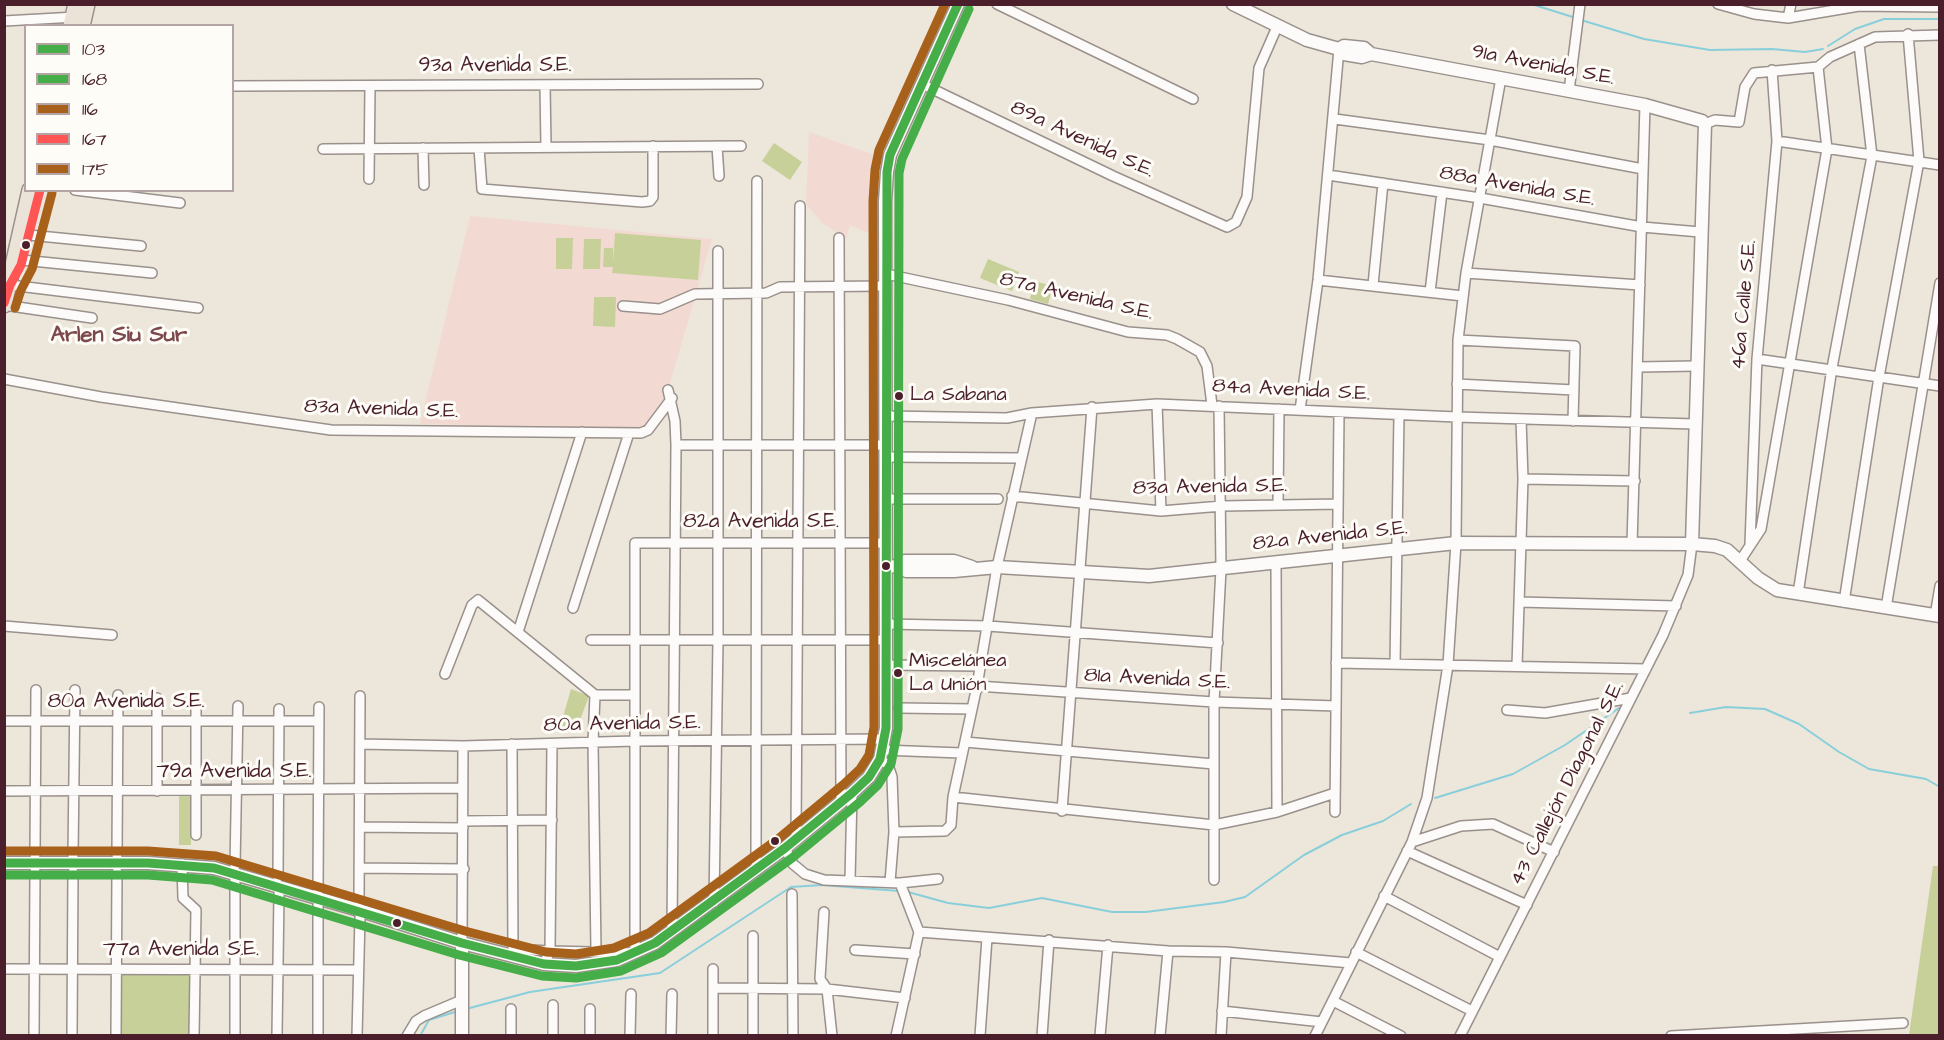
<!DOCTYPE html>
<html>
<head>
<meta charset="utf-8">
<style>
  body { margin:0 }
  #map { position:relative; width:1944px; height:1040px; overflow:hidden; background:#ede6da; font-family:"Architects Daughter",sans-serif }
  canvas { display:block }
  .frame { position:absolute; inset:0; border:6px solid #4a1f2b; pointer-events:none }
  .legend { position:absolute; left:24px; top:24px; width:210px; height:168px; box-sizing:border-box; background:#fdfcf7; border:2px solid #b5a4a5; margin:0; padding:8px 10px; list-style:none; font-size:18px; color:#4a1f2b }
  .legend li { display:flex; align-items:center; gap:12px; height:30px }
  .legend b { width:30px; border:2px solid #b5a4a5 }
</style>
</head>
<body>
<div id="map">
<canvas width="1944" height="1040"></canvas>
<div class="frame"></div>
<ul class="legend">
<li><b style="height:8px;background:#45ae48"></b>103</li>
<li><b style="height:8px;background:#45ae48"></b>168</li>
<li><b style="height:8px;background:#a8611a"></b>116</li>
<li><b style="height:8px;background:#f55"></b>167</li>
<li><b style="height:8px;background:#a8611a"></b>175</li>
</ul>
</div>
<script>
const ctx = document.querySelector('canvas').getContext('2d');
ctx.lineJoin = 'round';
function fill(path, color) { ctx.fillStyle = color; ctx.fill(path, 'evenodd'); }
const poly = rows => new Path2D(rows.map(r => 'M' + r).join(''));
function trace(path, color, width, dash) { ctx.strokeStyle = color; ctx.lineWidth = width; ctx.lineCap = dash ? 'butt' : 'round'; ctx.setLineDash(dash || []); ctx.stroke(path); }
function label(font, color, halo, rows, align = 'center') {
  ctx.font = font + ' "Architects Daughter",sans-serif'; ctx.lineWidth = 6; ctx.setLineDash([]); ctx.textBaseline = 'middle'; ctx.strokeStyle = halo; ctx.fillStyle = color; for (const [text, x, y, turn = 0] of rows) {
    ctx.save(); ctx.translate(x, y); ctx.rotate((+turn || 0) * Math.PI / 180); ctx.textAlign = isNaN(turn) ? turn : align; if (halo) ctx.strokeText(text, 0, 0); ctx.fillText(text, 0, 0); ctx.restore();
  }
}
fill(poly([
  [809,132,883,158,878,237,850,225,846,238,822,223,806,204],
  [470,216,712,239,666,397,643,429,420,424]
]), '#f2dad3');
fill(poly([
  [774,143,802,162,790,180,762,161],
  [615,233,701,240,698,280,612,273,613,267,603,267,604,248,613,248,613,262],
  [556,238,573,238,572,269,556,269],
  [584,239,601,239,600,269,583,269],
  [988,259,1019,272,1012,291,980,278],
  [1034,281,1053,286,1048,304,1030,299],
  [594,297,616,297,615,327,593,326],
  [571,689,589,696,577,728,560,727],
  [179,794,191,795,191,845,179,845],
  [1933,866,1940,866,1939,1035,1909,1035],
  [190,974,190,1035,120,1035,120,975]
]), '#c7d098');
trace(poly([
  [1531,4,1576,18],
  [1581,20,1644,39,1710,50,1772,49,1805,52,1823,49],
  [1828,46,1855,29,1884,19,1940,19],
  [1690,713,1726,707,1765,709,1799,724,1839,752,1869,769,1926,779,1940,787],
  [1435,798,1513,774,1565,745,1619,708],
  [908,892,948,903,989,908,1042,898,1112,912,1146,912,1224,902,1245,897,1304,855,1342,835,1383,821,1411,804],
  [466,1009,530,992,660,973,791,887,822,885,899,891],
  [420,1036,429,1020,458,1011]
]), '#89cfdb', 2);
const minor = poly([
  [997,4,1193,99],
  [1718,4,1754,14,1788,18,1859,6,1940,7],
  [1788,18,1791,4],
  [4,21,76,17],
  [922,84,1113,176,1227,227,1236,222,1247,197,1259,68,1277,27],
  [545,85,546,147],
  [232,86,758,84],
  [1569,91,1580,4],
  [1335,119,1490,140,1643,169],
  [1705,124,1715,120,1739,122,1745,87,1754,73,1818,67,1830,57,1875,37,1940,35],
  [1777,141,1940,165],
  [717,146,719,176],
  [423,148,424,185],
  [479,148,482,189,642,202,650,201,653,197,653,146],
  [323,149,741,146],
  [1328,175,1480,198,1642,227,1700,232],
  [369,179,370,86],
  [75,190,180,203],
  [29,235,141,246],
  [839,238,841,802],
  [22,260,152,273],
  [1466,273,1640,285],
  [886,274,1008,300,1128,332,1167,335,1177,339,1200,352,1207,366,1212,405],
  [1318,280,1463,296],
  [10,285,198,308],
  [1373,285,1383,183],
  [1430,292,1442,192],
  [4,305,92,318],
  [623,306,660,309,695,294,766,293,780,287,886,286],
  [1458,340,1575,346,1573,421],
  [1757,359,1940,386],
  [1638,367,1696,366],
  [4,379,101,397,331,430,641,433,648,430,672,398],
  [1457,384,1574,390],
  [668,390,675,421,676,445,672,931],
  [1157,404,1161,511],
  [1300,410,1318,280,1339,49],
  [886,416,1007,418,1032,413,1157,404,1457,417,1695,424],
  [676,445,886,445],
  [885,457,1021,458],
  [1523,479,1635,481],
  [1012,496,1161,511,1222,506,1338,504],
  [886,499,998,499],
  [1278,505,1279,409],
  [1632,544,1645,105],
  [1750,544,1757,359,1777,141,1772,70],
  [1740,561,1761,529,1827,149,1818,67],
  [1276,563,1277,812],
  [1798,594,1832,368,1872,156,1859,44],
  [1519,602,1676,606],
  [1844,602,1879,377,1919,161,1908,34],
  [573,608,629,433],
  [1886,608,1940,283],
  [1935,616,1940,586],
  [886,624,988,626,1218,643],
  [4,626,112,635],
  [518,632,582,432],
  [591,640,886,640],
  [1336,663,1646,669],
  [1395,664,1399,415],
  [886,665,980,666],
  [1517,666,1523,479,1521,419],
  [445,674,472,605,478,600,595,695,593,742,596,951],
  [977,686,1214,702,1336,706],
  [595,695,635,695],
  [899,708,972,709],
  [1507,710,1545,713,1631,698],
  [4,721,319,721],
  [965,742,1214,764],
  [360,744,463,746,634,741,885,739],
  [512,744,513,954],
  [883,750,961,753],
  [880,759,888,765,892,777,894,832,890,882],
  [4,791,463,788],
  [157,791,157,698],
  [953,797,1214,825,1277,812,1335,793],
  [1062,811,1092,407],
  [1335,812,1339,412],
  [463,821,552,820],
  [360,827,463,828],
  [894,832,945,831,951,825,953,797,977,686,997,567,1032,413],
  [196,835,196,701],
  [796,837,800,206],
  [1412,842,1461,826,1493,824,1554,852],
  [785,848,793,864,805,874,824,880,900,883,938,879],
  [1407,851,1527,905],
  [35,855,36,690],
  [117,855,118,695],
  [73,856,75,690],
  [182,864,183,898,196,910,194,1036],
  [235,866,238,706],
  [359,868,464,869],
  [756,868,757,181],
  [235,877,235,1036],
  [278,877,279,709],
  [850,880,852,793],
  [1214,880,1214,702,1221,569,1219,406],
  [318,891,319,707],
  [792,894,793,1036],
  [1384,896,1500,957],
  [359,902,360,696],
  [714,902,718,640,718,251],
  [824,912,820,979,827,989,832,1036],
  [919,932,1168,951,1226,952,1351,963],
  [753,936,753,1036],
  [462,943,463,746],
  [513,949,550,951,552,744],
  [855,950,915,954],
  [1356,952,1472,1011],
  [544,964,550,951,635,953,635,543,886,543],
  [4,969,357,970],
  [713,988,827,989,905,998],
  [1333,1001,1401,1036],
  [511,1009,511,1036],
  [590,1009,590,1036],
  [1222,1011,1322,1022],
  [34,1036,35,871],
  [72,1036,73,872],
  [116,1036,117,872],
  [277,1036,279,893],
  [318,1036,318,905],
  [357,1036,360,917],
  [407,1036,416,1021,424,1016,462,1000],
  [553,1036,553,1005],
  [630,1036,631,994],
  [671,1036,672,994],
  [713,1036,713,969],
  [896,1036,919,932,900,883],
  [980,1036,987,938],
  [1042,1036,1049,940],
  [1100,1036,1108,945],
  [1160,1036,1168,951],
  [1221,1036,1226,952],
  [1315,1036,1412,842,1427,798,1448,665,1456,543,1458,340,1466,273,1501,78],
  [1460,1036,1663,635,1688,575,1692,544],
  [1671,1036,1903,1023]
]);
const tertiary = poly([
  [1233,4,1307,40,1339,49,1344,54,1362,57,1371,54],
  [1339,49,1344,46,1364,48,1371,54,1645,105,1702,121,1705,124,1692,544],
  [898,566,905,561,954,561,972,567],
  [886,567,898,566,906,571,954,571,997,567,1149,576,1456,543,1692,544,1715,546,1727,550,1758,578,1777,590,1940,616],
  [4,863,148,863,214,868,359,910,462,943,544,964,576,966,617,960,655,943,785,848,852,793,869,777,880,759,886,728,885,201,887,172,890,155,958,4],
  [462,943,462,1036]
]);
const primary = poly([
  [71,26,76,4],
  [82,26,87,4],
  [4,305,30,190]
]);
trace(minor, '#9a908c', 12);
trace(tertiary, '#9a908c', 15);
trace(primary, '#9a908c', 18);
trace(minor, '#fcfbf9', 9);
trace(tertiary, '#fcfbf9', 12);
trace(primary, '#ebe3d7', 15);
trace(poly([
  [4,863,148,863,214,868,462,943,544,964,576,966,617,960,655,943,785,848,852,793,869,777,880,759,886,728,887,172,890,155,958,4]
]), '#45ae48', 9);
trace(poly([
  [4,875,148,875,212,880,459,955,542,976,576,978,621,971,661,953,792,858,860,802,878,785,891,764,898,729,899,173,902,159,969,9]
]), '#45ae48', 9);
trace(poly([
  [4,851,148,851,216,856,465,931,546,952,576,954,614,948,649,933,778,839,844,784,860,769,869,755,874,727,873,201,875,170,879,150,945,4]
]), '#a8611a', 9);
trace(poly([
  [4,303,10,285,21,265,40,190]
]), '#f55', 9);
trace(poly([
  [15,308,21,290,32,269,52,193]
]), '#a8611a', 9);
for (const [x, y, r, color] of [
  [26,245,5,"#4a1f2b"],
  [899,396,5,"#4a1f2b"],
  [886,566,5,"#4a1f2b"],
  [898,673,5,"#4a1f2b"],
  [775,841,5,"#4a1f2b"],
  [397,923,5,"#4a1f2b"]
]) { const dot = new Path2D(); dot.arc(x, y, r, 0, 2 * Math.PI); ctx.fillStyle = color; ctx.fill(dot); trace(dot, '#fdfcf7', 2); }
label('20px', '#4a1f2b', '#fdfcf7', [
  ["La Sabana",910,396],
  ["Miscelánea",909,662],
  ["La Unión",909,686]
], 'left');
label('21px', '#4a1f2b', '#fdfcf7', [
  ["91a Avenida S.E.",1543,66,11],
  ["93a Avenida S.E.",495,67],
  ["89a Avenida S.E.",1082,140,25],
  ["88a Avenida S.E.",1517,187,10],
  ["87a Avenida S.E.",1076,297,13],
  ["46a Calle S.E.",1745,305,-85],
  ["84a Avenida S.E.",1291,391,3],
  ["83a Avenida S.E.",381,410,2],
  ["83a Avenida S.E.",1210,488,-1],
  ["82a Avenida S.E.",761,523],
  ["82a Avenida S.E.",1330,537,-6],
  ["81a Avenida S.E.",1157,680,3],
  ["80a Avenida S.E.",126,703],
  ["80a Avenida S.E.",622,725,-1],
  ["79a Avenida S.E.",234,773],
  ["43 Callejón Diagonal S.E.",1568,784,-63],
  ["77a Avenida S.E.",181,951]
]);
label('bold 22px', '#7c484c', '#fdfcf7', [
  ["Arlen Siu Sur",119,336]
]);
</script>
</body>
</html>
